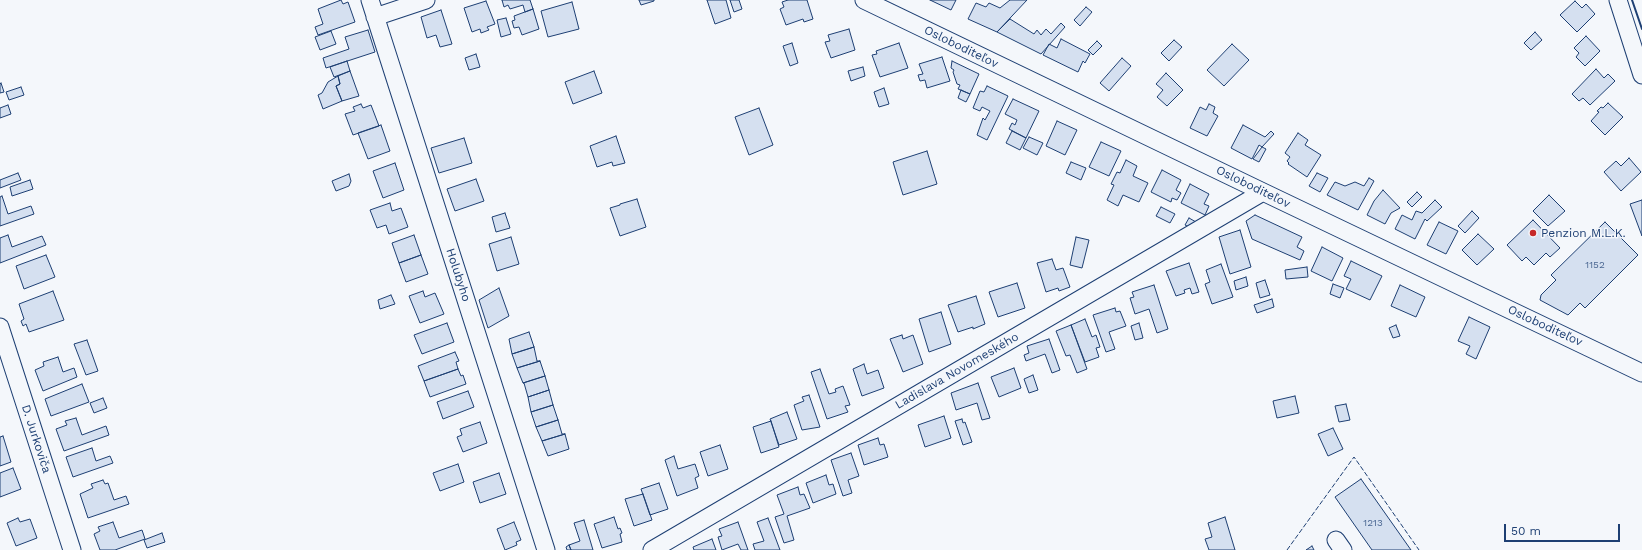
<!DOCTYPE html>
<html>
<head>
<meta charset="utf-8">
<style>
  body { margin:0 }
  #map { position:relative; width:1642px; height:550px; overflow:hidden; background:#f4f7fb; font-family:"Work Sans",sans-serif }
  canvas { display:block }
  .scale { position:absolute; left:1504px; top:524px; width:116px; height:18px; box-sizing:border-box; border:2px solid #1d3f73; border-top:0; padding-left:5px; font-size:12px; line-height:14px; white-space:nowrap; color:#1d3f73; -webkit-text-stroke:3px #f4f7fb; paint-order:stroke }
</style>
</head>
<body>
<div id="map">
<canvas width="1642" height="550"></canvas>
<div class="scale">50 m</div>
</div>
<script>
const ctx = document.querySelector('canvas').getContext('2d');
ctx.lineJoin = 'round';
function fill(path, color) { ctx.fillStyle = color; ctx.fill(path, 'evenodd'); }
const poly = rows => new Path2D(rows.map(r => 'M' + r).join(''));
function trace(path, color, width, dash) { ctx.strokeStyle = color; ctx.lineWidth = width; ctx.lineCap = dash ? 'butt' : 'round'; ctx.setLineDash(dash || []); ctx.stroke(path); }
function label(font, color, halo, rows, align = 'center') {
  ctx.font = font + ' "Work Sans",sans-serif'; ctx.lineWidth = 3; ctx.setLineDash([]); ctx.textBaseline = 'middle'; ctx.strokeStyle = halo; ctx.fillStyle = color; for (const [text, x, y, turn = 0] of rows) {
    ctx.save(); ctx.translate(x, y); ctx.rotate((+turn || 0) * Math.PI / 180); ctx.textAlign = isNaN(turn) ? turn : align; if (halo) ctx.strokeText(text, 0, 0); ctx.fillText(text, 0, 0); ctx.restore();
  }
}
const building = poly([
  [341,0,343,4,348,2,355,22,318,35,315,27,323,24,318,9,341,0],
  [502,0,530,0,533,9,525,12,523,5,510,9,508,5,504,7,502,0],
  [639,0,654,0,654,1,641,5,639,0],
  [707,0,726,0,731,18,715,24,707,0],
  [730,0,739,0,742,9,734,12,730,0],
  [788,0,807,0,813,19,804,22,803,19,786,25,780,9,784,7,782,2,788,0],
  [930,0,956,0,951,10,930,0],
  [1010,0,1027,0,997,32,968,19,976,3,986,7,989,3,1000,8,1010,0],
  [486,1,495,24,487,27,489,30,481,33,480,29,472,32,464,8,486,1],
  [1575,1,1582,8,1586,4,1595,14,1577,32,1560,15,1575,1],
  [572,2,579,29,548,37,541,11,572,2],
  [1086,7,1092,12,1080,26,1074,20,1086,7],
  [533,9,539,29,522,35,519,27,514,28,512,21,515,20,514,16,533,9],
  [441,10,452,44,440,47,436,35,427,38,421,17,441,10],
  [506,18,511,34,501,37,497,20,506,18],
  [1010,19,1034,34,1037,30,1041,35,1046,29,1051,34,1061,23,1065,27,1041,54,997,32,1010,19],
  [849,29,855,50,831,58,825,42,830,41,828,35,849,29],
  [368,30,375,52,326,68,323,58,349,49,345,37,368,30],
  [331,31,336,44,320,50,315,37,331,31],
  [1535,32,1542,40,1531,50,1524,43,1535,32],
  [1586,36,1600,51,1585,66,1576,57,1579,53,1574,48,1586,36],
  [1061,39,1090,54,1085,63,1083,61,1078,72,1043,55,1049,44,1057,48,1061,39],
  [1174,40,1182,47,1169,61,1161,53,1174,40],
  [1097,41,1102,46,1093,55,1088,50,1097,41],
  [792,43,798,63,790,66,783,46,792,43],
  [899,43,908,68,880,77,872,55,877,54,876,51,899,43],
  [1232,44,1249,60,1224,86,1207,70,1232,44],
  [476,54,480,67,469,70,465,58,476,54],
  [942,57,950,81,927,88,925,80,920,81,918,75,923,74,919,64,942,57],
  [1122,58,1131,66,1109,91,1100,83,1122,58],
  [347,61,350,71,334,77,330,67,347,61],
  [952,61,979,74,970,94,958,89,960,85,957,84,953,72,954,70,951,68,952,61],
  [863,67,865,76,851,81,848,71,863,67],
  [1596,69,1604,78,1608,74,1615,81,1590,105,1583,98,1579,101,1572,94,1596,69],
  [350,71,359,96,342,101,336,86,340,84,338,76,350,71],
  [594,71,602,93,573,104,565,82,594,71],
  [1166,73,1183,90,1167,106,1157,97,1163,90,1156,84,1166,73],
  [338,76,340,84,336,86,342,101,323,109,318,95,322,93,328,82,338,76],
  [1,83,4,92,0,93,0,84,1,83],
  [987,86,1008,96,987,140,977,135,983,118,985,120,990,111,982,107,980,111,973,108,980,91,984,92,987,86],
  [21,87,24,95,9,100,6,92,21,87],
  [884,88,889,104,879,107,874,92,884,88],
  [961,90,970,94,966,102,958,98,961,90],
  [1013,99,1039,111,1026,138,1009,129,1012,123,1015,125,1017,120,1005,114,1013,99],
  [1608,103,1623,117,1605,135,1591,121,1599,112,1597,111,1601,107,1603,108,1608,103],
  [361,104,363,108,371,105,379,126,353,135,345,114,355,111,353,107,361,104],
  [1209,104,1215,107,1213,113,1218,116,1207,136,1190,128,1200,107,1206,110,1209,104],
  [8,105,11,114,0,118,0,108,8,105],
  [759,108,773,145,749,155,735,117,759,108],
  [1057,121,1077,130,1065,155,1046,146,1057,121],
  [381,125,390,151,368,159,358,133,381,125],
  [1243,125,1265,137,1271,131,1274,134,1262,147,1259,145,1252,159,1231,148,1243,125],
  [1012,131,1026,138,1020,150,1006,143,1012,131],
  [1298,133,1308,140,1305,145,1321,155,1307,177,1288,164,1289,163,1287,161,1290,157,1285,153,1298,133],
  [616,136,625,163,613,166,612,162,597,167,590,146,616,136],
  [1029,137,1043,143,1037,155,1023,148,1029,137],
  [464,138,472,163,439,173,431,148,464,138],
  [1101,142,1121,151,1109,176,1089,167,1101,142],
  [1262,147,1266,149,1259,162,1253,159,1262,147],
  [927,151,937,184,903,195,893,162,927,151],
  [1629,158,1641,172,1621,191,1604,172,1616,161,1621,166,1629,158],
  [1126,160,1137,166,1133,176,1148,183,1139,202,1123,195,1118,206,1107,200,1114,185,1111,184,1117,172,1120,173,1126,160],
  [1071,162,1086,168,1081,180,1066,173,1071,162],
  [395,163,404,190,383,198,373,171,395,163],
  [1162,170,1181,180,1176,190,1181,193,1177,200,1172,198,1171,202,1151,192,1162,170],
  [18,173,21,180,0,188,0,180,18,173],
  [1317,173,1328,178,1320,192,1309,186,1317,173],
  [349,174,351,181,349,186,336,191,332,181,349,174],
  [1369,178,1374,181,1358,210,1327,195,1335,182,1345,186,1355,182,1364,186,1369,178],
  [476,179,484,201,455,211,447,189,476,179],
  [30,180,33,189,12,196,10,187,30,180],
  [1190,184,1209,194,1204,204,1209,206,1205,215,1181,203,1190,184],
  [1383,190,1400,208,1391,213,1385,224,1367,215,1374,201,1383,190],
  [1417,192,1422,197,1412,207,1407,202,1417,192],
  [1549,195,1565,211,1548,226,1533,211,1549,195],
  [2,196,8,214,31,206,34,214,0,226,0,197,2,196],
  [637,199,646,227,620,236,610,208,620,205,620,204,637,199],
  [1435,200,1442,207,1427,221,1425,219,1415,239,1395,229,1402,215,1412,220,1416,211,1422,213,1435,200],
  [1642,200,1642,236,1630,204,1642,200],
  [390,203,392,211,401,208,408,227,389,234,386,225,377,228,370,210,390,203],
  [1161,207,1175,214,1170,223,1156,216,1161,207],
  [1472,211,1479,218,1465,233,1458,226,1472,211],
  [505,213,510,228,496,232,492,217,505,213],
  [1255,215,1302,237,1297,247,1304,251,1300,260,1252,239,1246,221,1255,215],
  [1189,218,1196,222,1189,227,1185,225,1189,218],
  [1533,220,1560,248,1550,257,1546,253,1534,265,1526,257,1522,261,1507,245,1533,220],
  [1439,222,1458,231,1446,254,1427,245,1439,222],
  [1605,222,1638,255,1585,308,1580,303,1568,315,1540,300,1541,295,1556,280,1551,275,1605,222],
  [1240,230,1251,267,1230,274,1219,237,1240,230],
  [1478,234,1494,249,1477,265,1462,250,1478,234],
  [8,235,12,247,42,236,46,245,0,263,0,238,8,235],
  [414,235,421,255,399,263,392,243,414,235],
  [511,237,519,264,497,271,489,244,511,237],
  [1076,237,1089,240,1082,268,1070,265,1076,237],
  [1322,247,1343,258,1332,281,1311,271,1322,247],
  [46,255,55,277,24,289,16,266,46,255],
  [421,255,428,274,406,282,399,263,421,255],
  [1052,259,1056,270,1063,268,1070,287,1059,291,1058,288,1046,292,1037,263,1052,259],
  [1351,261,1382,276,1370,300,1346,289,1351,279,1344,276,1351,261],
  [1189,263,1199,292,1192,294,1190,288,1184,290,1185,293,1176,296,1166,271,1189,263],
  [1221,264,1233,297,1212,304,1205,284,1210,282,1206,270,1221,264],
  [1307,267,1308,277,1286,279,1285,270,1307,267],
  [1246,277,1248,286,1236,290,1234,281,1246,277],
  [1265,280,1270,295,1260,298,1256,283,1265,280],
  [1017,283,1025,308,998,317,989,292,1017,283],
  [1333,284,1344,288,1340,298,1330,294,1333,284],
  [1154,285,1168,329,1157,333,1149,309,1135,314,1130,298,1134,297,1132,292,1154,285],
  [1400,285,1425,297,1416,317,1391,306,1400,285],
  [499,288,509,316,488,328,479,300,499,288],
  [53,291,64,320,29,332,26,324,23,326,21,321,24,319,19,304,53,291],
  [423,291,425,297,435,293,444,314,420,323,409,296,423,291],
  [391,295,395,304,380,309,378,300,391,295],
  [976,296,985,324,973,329,973,327,958,332,948,305,976,296],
  [1272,299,1274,307,1257,313,1254,305,1272,299],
  [1115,308,1116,312,1120,311,1126,326,1109,332,1115,349,1106,352,1093,315,1115,308],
  [941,312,951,344,929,352,919,319,941,312],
  [1469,317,1490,327,1476,359,1466,354,1470,346,1458,341,1469,317],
  [1085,319,1092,337,1096,335,1100,347,1096,348,1099,357,1085,362,1071,325,1085,319],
  [447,323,454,342,422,354,414,335,447,323],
  [1139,323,1143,338,1135,340,1131,326,1139,323],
  [1071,325,1087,369,1077,373,1070,355,1066,356,1056,331,1071,325],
  [1396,325,1400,336,1393,338,1389,328,1396,325],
  [529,332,534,347,512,354,509,339,529,332],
  [902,335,903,339,913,335,923,364,903,372,890,339,902,335],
  [1049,339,1060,370,1052,373,1045,354,1026,361,1024,355,1029,353,1027,346,1049,339],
  [87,340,98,371,86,375,74,344,87,340],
  [534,347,537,361,540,361,517,368,512,354,534,347],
  [455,352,459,361,456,362,458,369,424,381,418,366,455,352],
  [58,357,63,372,74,368,77,377,43,391,35,370,44,366,43,362,58,357],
  [540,361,545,376,523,383,517,368,540,361],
  [864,364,867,374,878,370,884,388,862,396,853,369,864,364],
  [1014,368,1021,388,999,397,991,377,1014,368],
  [458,369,461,376,463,375,466,384,430,397,424,381,458,369],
  [820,369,829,394,836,392,835,389,843,386,850,405,845,406,848,412,827,419,811,372,820,369],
  [1033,375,1038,390,1029,393,1024,379,1033,375],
  [545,376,549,390,528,397,524,383,523,383,545,376],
  [978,383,990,418,982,420,977,403,956,410,951,393,978,383],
  [82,384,89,402,51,416,45,399,82,384],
  [549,390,553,405,531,412,528,397,549,390],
  [468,391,474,407,443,419,437,402,468,391],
  [809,395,820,427,802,430,794,405,804,401,802,397,809,395],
  [1295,396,1299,413,1277,418,1273,401,1295,396],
  [103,398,107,408,94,413,90,403,103,398],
  [1346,404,1350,420,1339,422,1335,406,1346,404],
  [553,405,558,420,536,427,531,412,553,405],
  [787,412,797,439,779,445,770,419,787,412],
  [944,416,951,438,925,447,918,425,944,416],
  [76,418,82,435,106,426,109,435,64,451,56,429,67,425,65,421,76,418],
  [962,419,963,423,965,422,972,442,963,445,955,421,962,419],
  [558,420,562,434,565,434,542,441,536,427,558,420],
  [771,421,779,447,761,453,753,427,771,421],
  [480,422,487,443,463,452,457,437,462,435,460,429,480,422],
  [1333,428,1343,449,1328,456,1318,434,1333,428],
  [565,434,569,449,548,456,542,441,565,434],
  [3,436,11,462,0,466,0,437,3,436],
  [878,438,880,445,884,444,888,457,864,465,858,445,878,438],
  [720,445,728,469,708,476,700,452,720,445],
  [92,448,96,461,110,456,113,463,73,477,66,457,92,448],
  [851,453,859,476,848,480,852,493,843,496,831,460,851,453],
  [674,456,678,469,695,464,699,476,695,478,698,488,677,496,665,460,674,456],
  [458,464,464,482,440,491,433,473,458,464],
  [13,468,21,489,0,497,0,473,13,468],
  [499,473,506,494,480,503,473,482,499,473],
  [826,475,829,485,833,484,836,494,813,503,806,483,826,475],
  [1361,479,1411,550,1372,550,1335,497,1361,479],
  [103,480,105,484,108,483,114,500,126,496,129,504,88,518,80,494,93,488,91,484,103,480],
  [659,483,668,509,650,515,641,489,659,483],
  [798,487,800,495,804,494,810,508,787,516,794,540,784,543,775,517,784,514,777,495,798,487],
  [643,494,652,520,634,526,625,499,643,494],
  [614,517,618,529,620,528,622,533,620,534,622,542,602,548,594,524,614,517],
  [1225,517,1235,550,1209,550,1205,539,1212,537,1208,523,1225,517],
  [18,518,20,522,30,519,37,538,16,546,7,523,18,518],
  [768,518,780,550,755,550,753,544,764,541,757,522,768,518],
  [584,520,593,550,571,550,569,545,580,541,574,523,584,520],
  [113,522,119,538,142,530,145,539,115,550,100,550,94,534,100,531,98,527,113,522],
  [514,522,521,540,516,542,517,545,505,550,497,529,514,522],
  [738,522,748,550,741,550,738,544,722,550,718,537,722,536,719,529,738,522],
  [162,533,165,542,147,548,144,540,162,533],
  [712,539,716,550,694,550,693,547,712,539],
  [569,545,571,550,567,550,566,547,569,545],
  [1312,546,1314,550,1306,550,1312,546]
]);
fill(building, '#d5e0f0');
trace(building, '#1d3f73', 1);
const minor = poly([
  [370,0,546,550],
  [864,0,1263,192,1642,373],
  [1618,0,1642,75],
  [375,17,426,0],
  [0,327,72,550],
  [1336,540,1343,550],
  [652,550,1263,192]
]);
trace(minor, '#1d3f73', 19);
trace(minor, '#f4f7fb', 17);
trace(poly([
  [1287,550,1354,457,1419,550]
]), '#1d3f73', 1, [5, 2]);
trace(poly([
  [1632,0,1642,29]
]), '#1d3f73', 2);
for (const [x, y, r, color] of [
  [1533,233,4,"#c62828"]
]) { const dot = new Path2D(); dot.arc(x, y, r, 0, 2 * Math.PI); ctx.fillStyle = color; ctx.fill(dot); trace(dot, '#f4f7fb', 1.5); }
label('10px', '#4b6792', null, [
  ["1152",1595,265],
  ["1213",1373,523]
]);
label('12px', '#1d3f73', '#f4f7fb', [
  ["Osloboditeľov",961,47,26],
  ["Osloboditeľov",1253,187,26],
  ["Holubyho",458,275,72],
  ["Osloboditeľov",1545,326,25],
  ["Ladislava Novomeského",957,371,-30],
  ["D. Jurkoviča",36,439,72]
]);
label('12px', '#1d3f73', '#f4f7fb', [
  ["Penzion M.L.K.",1541,233]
], 'left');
</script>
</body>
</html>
